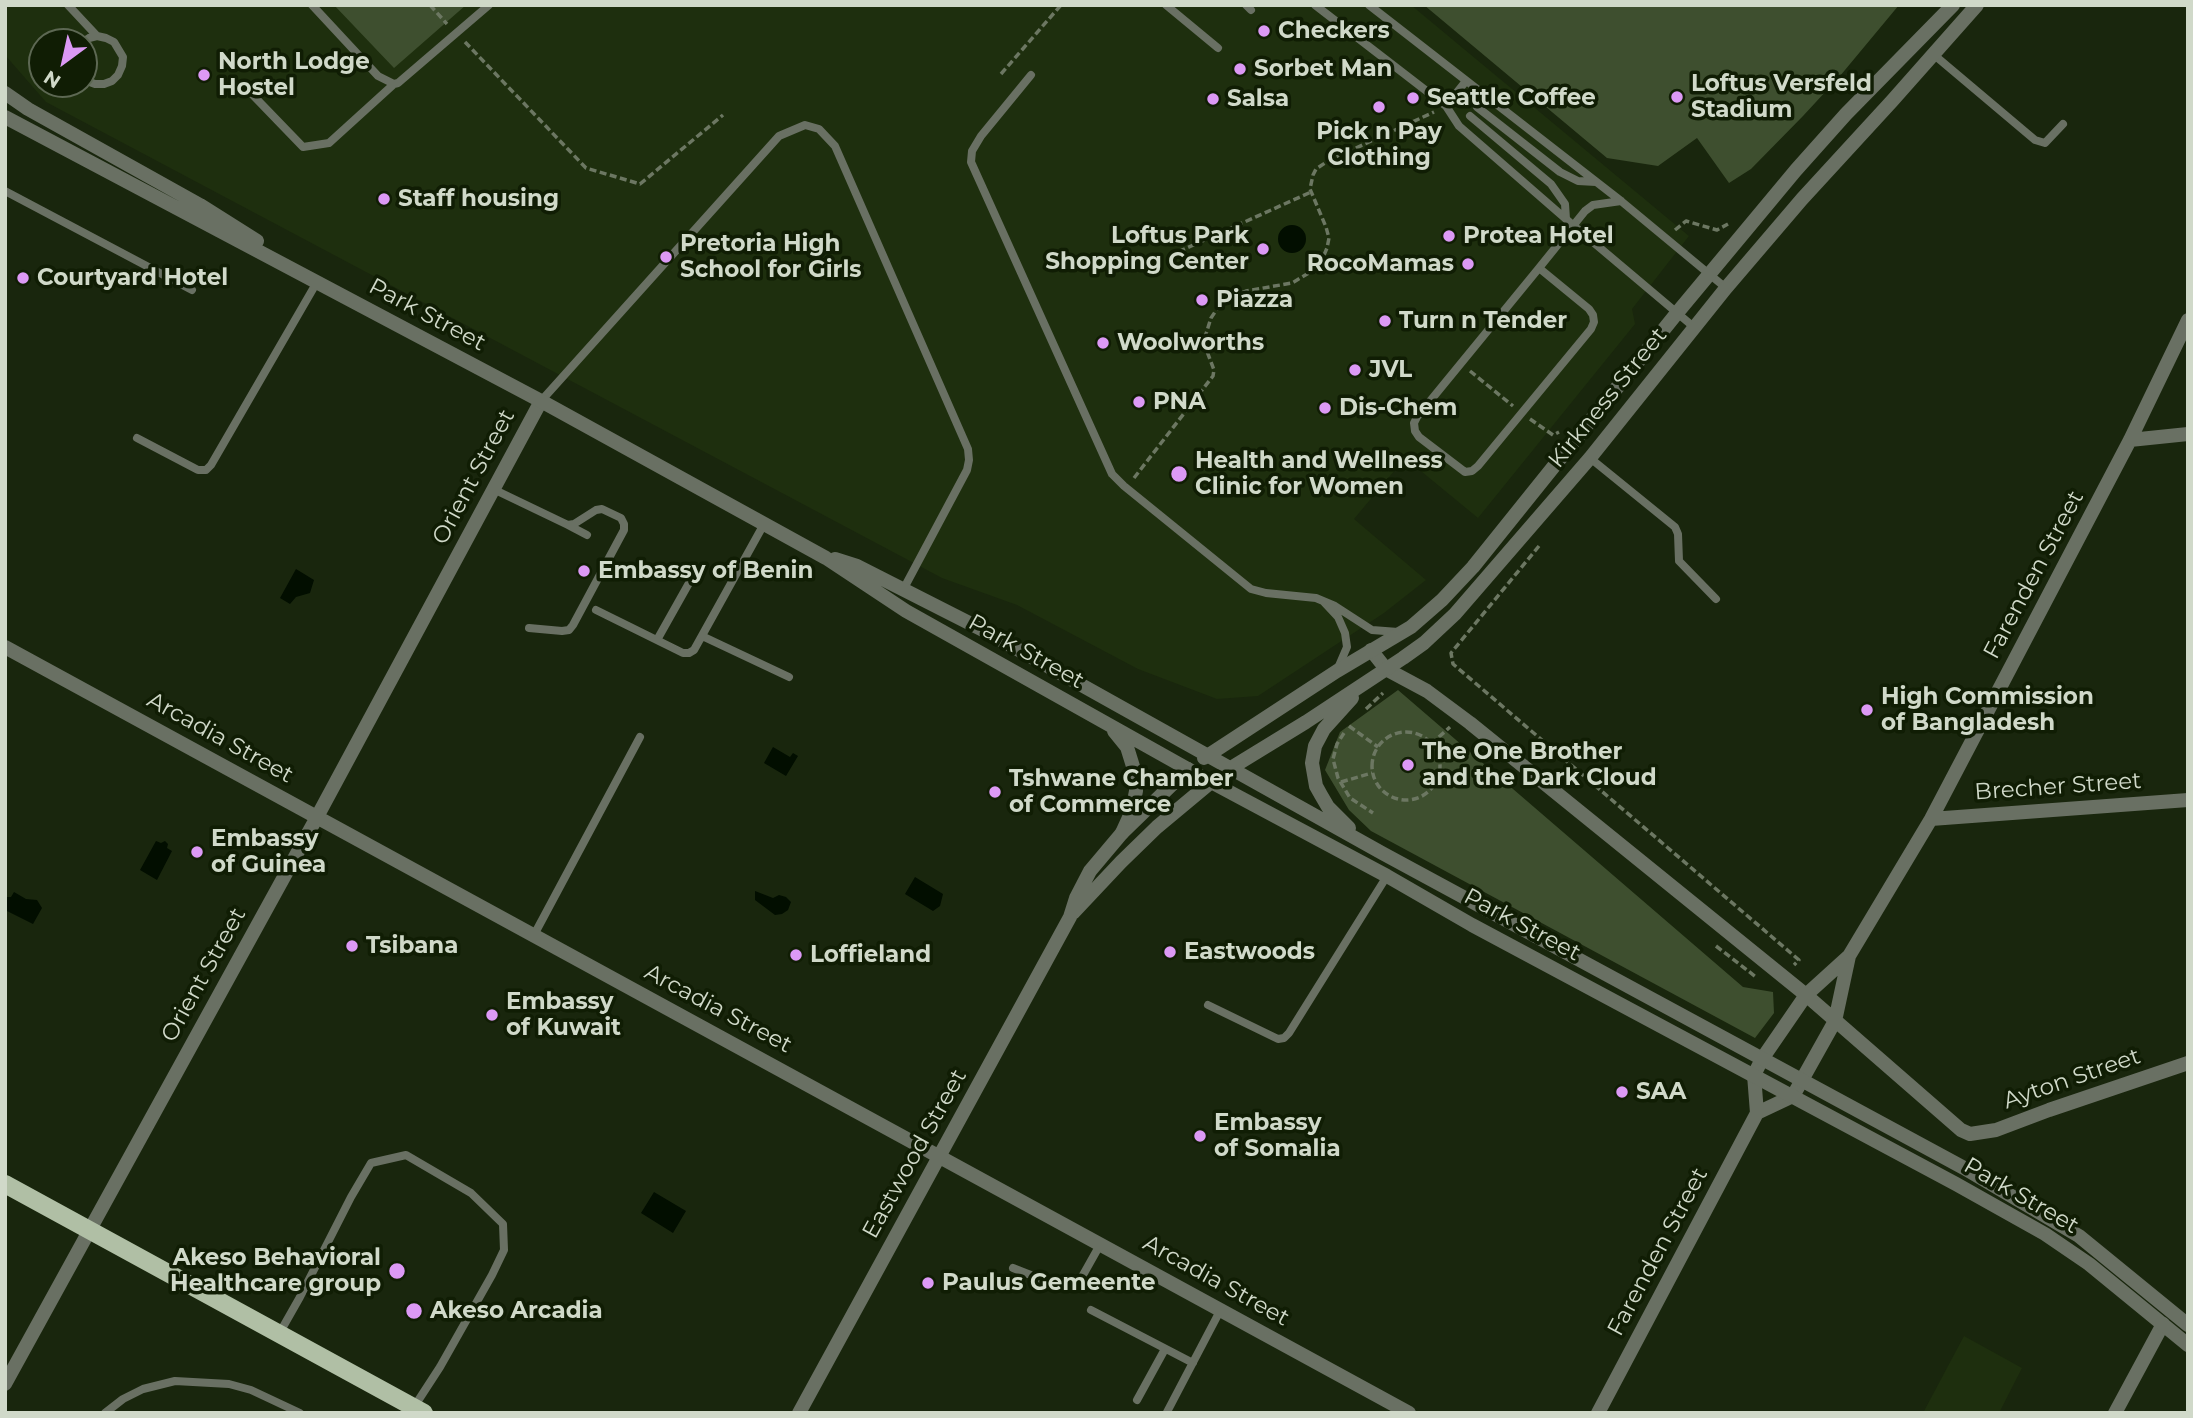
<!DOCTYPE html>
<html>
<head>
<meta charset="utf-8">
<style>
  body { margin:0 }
  #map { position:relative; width:2193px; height:1418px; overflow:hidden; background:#19260d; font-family:Montserrat,sans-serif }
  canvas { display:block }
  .frame { position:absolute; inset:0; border:7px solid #d0d9c9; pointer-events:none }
  .north { position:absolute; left:28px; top:28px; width:70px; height:70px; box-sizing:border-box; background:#101d04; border:2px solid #5d6853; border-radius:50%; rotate:213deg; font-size:19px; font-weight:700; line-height:28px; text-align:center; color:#d0d9c9 }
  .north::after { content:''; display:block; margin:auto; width:24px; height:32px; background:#dc99f5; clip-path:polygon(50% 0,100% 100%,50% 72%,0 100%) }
</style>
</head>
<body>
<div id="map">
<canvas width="2193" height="1418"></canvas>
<div class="frame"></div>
<div class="north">N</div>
</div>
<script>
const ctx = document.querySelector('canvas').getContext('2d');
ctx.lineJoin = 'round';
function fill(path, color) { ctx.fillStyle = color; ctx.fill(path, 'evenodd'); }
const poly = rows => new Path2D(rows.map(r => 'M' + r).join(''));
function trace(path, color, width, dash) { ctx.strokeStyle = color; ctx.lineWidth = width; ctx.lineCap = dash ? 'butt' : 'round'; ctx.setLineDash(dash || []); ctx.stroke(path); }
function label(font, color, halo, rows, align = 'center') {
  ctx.font = font + ' Montserrat,sans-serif'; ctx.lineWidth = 7; ctx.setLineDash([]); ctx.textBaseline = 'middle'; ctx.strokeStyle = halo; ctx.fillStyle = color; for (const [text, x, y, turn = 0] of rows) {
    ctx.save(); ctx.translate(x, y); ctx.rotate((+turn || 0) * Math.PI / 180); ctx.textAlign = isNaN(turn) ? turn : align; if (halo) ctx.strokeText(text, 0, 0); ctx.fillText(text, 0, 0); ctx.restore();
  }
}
fill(poly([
  [5,5,1411,5,1689,236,1632,309,1635,324,1478,518,1405,458,1354,519,1426,580,1384,613,1258,696,1217,699,1138,669,1017,605,942,578,46,102,5,55],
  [42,42,84,42,84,84,42,84],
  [1964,1336,2022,1368,1999,1413,1923,1413]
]), '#1e2f0e');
fill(poly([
  [334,5,466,5,394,68],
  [1424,5,1899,5,1840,76,1803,116,1751,169,1729,183,1697,138,1658,166,1607,158],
  [1398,690,1743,987,1773,992,1774,1013,1755,1038,1371,831,1349,810,1325,770,1340,732]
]), '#3e4f2f');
fill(poly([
  '1278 239a14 14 0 1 1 28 0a14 14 0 1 1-28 0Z',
  [296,569,314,580,310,593,296,597,290,604,280,598],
  [773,747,790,757,793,753,798,756,786,776,764,763],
  [156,841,161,843,165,841,168,844,167,848,172,851,157,880,140,870],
  [915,877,943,894,940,906,933,911,905,894],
  [755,891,773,898,779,895,786,897,791,902,788,910,782,914,775,915,755,900],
  [14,892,26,899,37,900,42,908,33,924,5,910,5,897,11,897],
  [654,1192,686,1211,673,1233,641,1213]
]), '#020e00');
trace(poly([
  [430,5,447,24],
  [465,42,586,168,640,184,723,115],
  [1001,74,1061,5],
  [1675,230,1686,221,1717,230,1728,224],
  [1169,256,1311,192],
  [1470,371,1513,406],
  [1530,419,1553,435,1559,432],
  [1134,478,1213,376,1214,370,1205,346,1206,334,1211,318,1217,309,1224,301,1246,291,1292,283,1312,271,1322,260,1327,248,1329,238,1326,227,1310,189,1313,175,1316,169,1328,161,1434,112],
  [1539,546,1451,653,1453,664,1799,960,1794,965],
  [1366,709,1383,693],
  [1349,726,1378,747],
  '1372 766a34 34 0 1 1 68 0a34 34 0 1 1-68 0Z',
  [1344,733,1337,744,1333,759,1338,778,1350,798,1373,813],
  [1431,744,1450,727],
  [1341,782,1372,773],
  [1716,946,1756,977]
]), '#6c7762', 3.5, [7, 3.5]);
trace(poly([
  [68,5,97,36],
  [312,5,378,76,394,84,398,83,489,5],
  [1166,5,1218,48],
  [1246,5,1251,10],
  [1315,5,1446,106,1459,126,1574,226,1695,328],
  [1369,5,1621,201,1726,288],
  [83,42,89,38,97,36,106,38,114,42,123,57,122,66,118,75,112,81,104,84,95,84,84,80],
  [1933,54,2035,140,2045,143,2063,124],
  [1031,75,981,136,972,151,971,162,1112,474,1124,486,1251,589,1266,593,1316,598,1335,606,1372,630,1398,632],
  [246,88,303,147,329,143,394,84],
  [1446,106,1466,81],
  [1477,107,1560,172,1578,181,1596,182],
  [1470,116,1551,184,1565,204,1566,219],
  [5,191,192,290],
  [1539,268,1589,309,1593,315,1594,322,1591,329,1478,466,1472,471,1465,472,1419,437,1415,431,1414,423,1417,417,1539,268],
  [1539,268,1585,211,1593,205,1621,201],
  [541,401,779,136,805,125,819,129,835,146,968,449,969,460,967,470,903,590],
  [137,438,198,470,206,470,211,465,317,282],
  [1590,458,1675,527,1678,534,1679,561,1716,599],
  [493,489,568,525,574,524,596,510,602,509,621,518,624,524,624,530,573,625,569,630,562,631,529,628],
  [568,525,587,535],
  [1324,602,1338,617,1345,633,1347,647,1338,668],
  [596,610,683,653,689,653,694,650,764,524],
  [702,636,789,677],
  [657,640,693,576],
  [534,935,640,737],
  [1208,1005,1278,1039,1284,1038,1289,1033,1387,876],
  [1013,1268,1051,1283,1065,1285,1072,1283,1079,1280,1083,1275,1101,1243],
  [1091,1310,1193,1363],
  [279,1334,300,1297,351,1197,371,1163,406,1155,471,1193,503,1224,504,1250,492,1275,440,1367,414,1407],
  [1137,1400,1165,1349],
  [1167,1412,1221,1309],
  [105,1413,123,1399,143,1389,175,1381,229,1384,251,1390,300,1413]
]), '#697063', 8);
trace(poly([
  [2130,440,2188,434],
  [5,647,1409,1413],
  [1371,650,1386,669,1427,691,1470,723,1806,995,1961,1130,1970,1134,1996,1130,2049,1110,2188,1063],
  [1931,819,2188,800],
  [1073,913,1121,862,1157,827,1211,782],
  [1757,1113,1793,1096,1835,1021,1849,956,1931,819,2130,440,2188,320],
  [5,1384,317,817,541,401],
  [799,1413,1070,917,1076,898,1090,871,1122,833,1188,769],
  [1598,1413,1757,1113,1754,1075,1762,1059,1806,995,1849,956],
  [2115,1413,2163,1324]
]), '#697063', 14);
trace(poly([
  [5,93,28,109,200,205,257,241],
  [5,117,541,401,826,558,906,611,1211,782,1387,876,1472,925,1956,1184,2045,1234,2089,1264,2188,1345],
  [835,559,857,566,983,630,1382,853,1964,1168,2079,1236,2188,1325],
  [1114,731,1127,747,1136,776,1136,791,1132,811,1122,833],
  [1204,758,1337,671,1411,627,1442,600,1473,567,1677,313,1796,170,1846,114,1953,5],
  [1226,771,1306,722,1403,658,1424,643,1455,614,1590,458,1726,288,1802,199,1892,101,1977,5],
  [1349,828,1328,807,1321,795,1316,786,1312,763,1315,746,1324,729,1352,698]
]), '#697063', 14);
trace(poly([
  [5,1184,424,1413]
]), '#b0bfa5', 18);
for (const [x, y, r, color] of [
  [1264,31,7,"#dc99f5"],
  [1240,69,7,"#dc99f5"],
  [204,75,7,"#dc99f5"],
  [1677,97,7,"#dc99f5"],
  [1413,98,7,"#dc99f5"],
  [1213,99,7,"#dc99f5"],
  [1379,107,7,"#dc99f5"],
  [384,199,7,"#dc99f5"],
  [1449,236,7,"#dc99f5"],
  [1263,249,7,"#dc99f5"],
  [666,257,7,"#dc99f5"],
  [1468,264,7,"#dc99f5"],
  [23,278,7,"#dc99f5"],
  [1202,300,7,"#dc99f5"],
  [1385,321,7,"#dc99f5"],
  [1103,343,7,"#dc99f5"],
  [1355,370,7,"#dc99f5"],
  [1139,402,7,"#dc99f5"],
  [1325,408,7,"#dc99f5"],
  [1179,474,9,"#dc99f5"],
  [584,571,7,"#dc99f5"],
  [1867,710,7,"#dc99f5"],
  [1408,765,7,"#dc99f5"],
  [995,792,7,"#dc99f5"],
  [197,852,7,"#dc99f5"],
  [352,946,7,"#dc99f5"],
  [1170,952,7,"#dc99f5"],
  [796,955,7,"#dc99f5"],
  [492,1015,7,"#dc99f5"],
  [1622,1092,7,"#dc99f5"],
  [1200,1136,7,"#dc99f5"],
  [397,1271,9,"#dc99f5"],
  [928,1283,7,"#dc99f5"],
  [414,1311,9,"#dc99f5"]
]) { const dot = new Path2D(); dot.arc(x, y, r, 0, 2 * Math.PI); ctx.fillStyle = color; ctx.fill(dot); trace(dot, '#101d04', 2.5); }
label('bold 23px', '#d0d9c9', '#101d04', [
  ["Checkers",1278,31],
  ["North Lodge",218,62],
  ["Hostel",218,88],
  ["Sorbet Man",1254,69],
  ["Loftus Versfeld",1691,84],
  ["Stadium",1691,110],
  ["Seattle Coffee",1427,98],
  ["Salsa",1227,99],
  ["Pick n Pay",1379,132,"center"],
  ["Clothing",1379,158,"center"],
  ["Staff housing",398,199],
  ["Loftus Park",1249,236,"right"],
  ["Shopping Center",1249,262,"right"],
  ["Protea Hotel",1463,236],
  ["Pretoria High",680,244],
  ["School for Girls",680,270],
  ["RocoMamas",1454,264,"right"],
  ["Courtyard Hotel",37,278],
  ["Piazza",1216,300],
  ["Turn n Tender",1399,321],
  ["Woolworths",1117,343],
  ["JVL",1369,370],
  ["PNA",1153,402],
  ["Dis-Chem",1339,408],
  ["Health and Wellness",1195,461],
  ["Clinic for Women",1195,487],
  ["Embassy of Benin",598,571],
  ["High Commission",1881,697],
  ["of Bangladesh",1881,723],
  ["The One Brother",1422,752],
  ["and the Dark Cloud",1422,778],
  ["Tshwane Chamber",1009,779],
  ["of Commerce",1009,805],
  ["Embassy",211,839],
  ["of Guinea",211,865],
  ["Tsibana",366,946],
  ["Eastwoods",1184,952],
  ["Loffieland",810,955],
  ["Embassy",506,1002],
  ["of Kuwait",506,1028],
  ["SAA",1636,1092],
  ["Embassy",1214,1123],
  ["of Somalia",1214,1149],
  ["Akeso Behavioral",381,1258,"right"],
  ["Healthcare group",381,1284,"right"],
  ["Paulus Gemeente",942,1283],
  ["Akeso Arcadia",430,1311]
], 'left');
label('23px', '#d0d9c9', '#101d04', [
  ["Park Street",427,315,28],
  ["Kirkness Street",1608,398,-51],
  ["Orient Street",474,477,-62],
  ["Farenden Street",2034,575,-62],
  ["Park Street",1026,652,29],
  ["Arcadia Street",220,738,29],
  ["Brecher Street",2058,787,-4],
  ["Park Street",1522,925,28],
  ["Orient Street",204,975,-61],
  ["Arcadia Street",718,1009,28],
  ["Ayton Street",2072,1079,-19],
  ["Eastwood Street",915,1154,-61],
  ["Park Street",2021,1196,30],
  ["Farenden Street",1658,1252,-62],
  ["Arcadia Street",1216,1281,29]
]);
</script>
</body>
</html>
